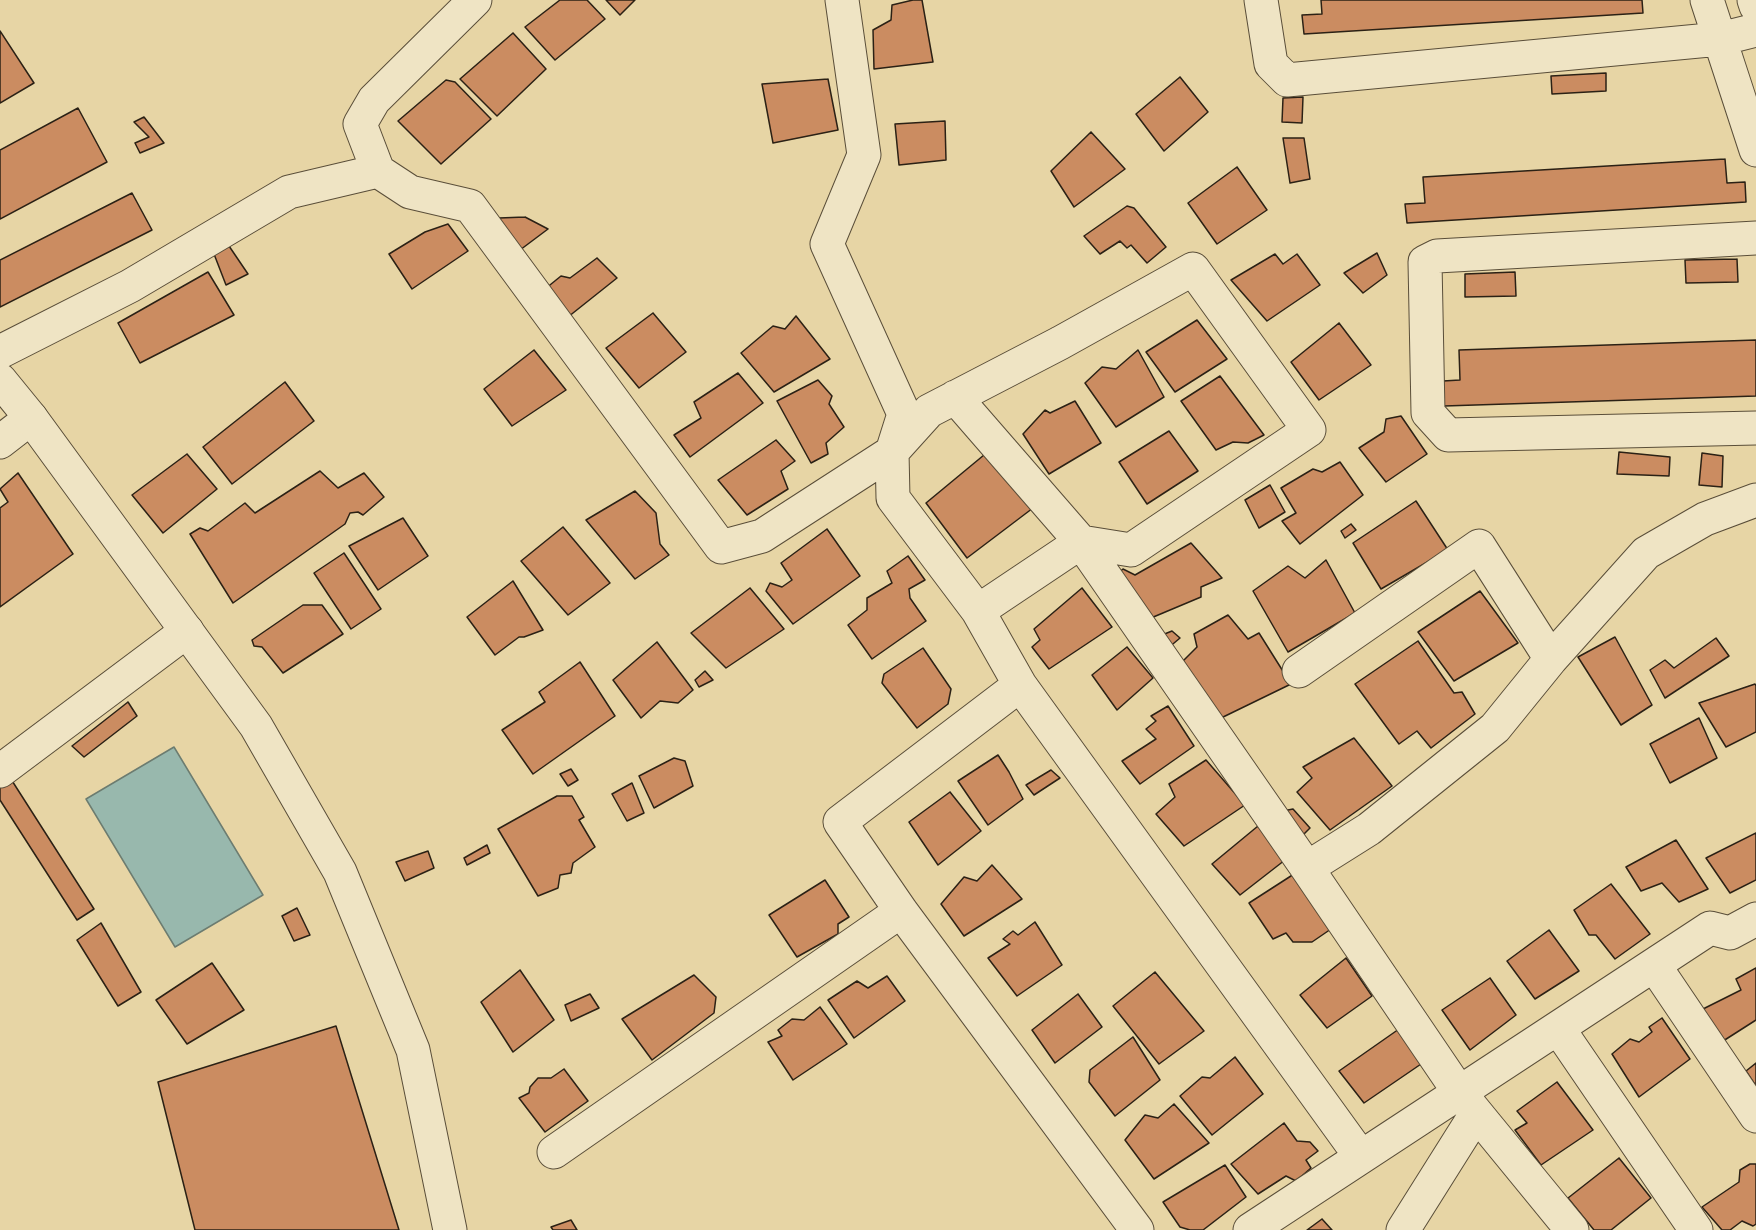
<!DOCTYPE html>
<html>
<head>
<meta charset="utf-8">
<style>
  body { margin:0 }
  canvas { display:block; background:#e7d5a5 }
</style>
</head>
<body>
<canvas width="1756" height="1230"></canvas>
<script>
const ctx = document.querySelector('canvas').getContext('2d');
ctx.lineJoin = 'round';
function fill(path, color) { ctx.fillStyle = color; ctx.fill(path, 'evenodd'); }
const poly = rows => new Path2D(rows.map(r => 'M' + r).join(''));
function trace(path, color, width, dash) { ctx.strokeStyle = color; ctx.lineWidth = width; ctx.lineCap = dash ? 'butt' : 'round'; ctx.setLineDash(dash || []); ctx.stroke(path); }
const water = poly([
  [174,747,263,895,175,947,86,799,174,747]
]);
fill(water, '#98b8ad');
trace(water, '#6c7c70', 1.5);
const building = poly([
  [560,0,587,0,605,19,555,60,525,27,560,0],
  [606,0,635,0,620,15,606,0],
  [913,0,922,0,933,62,874,69,873,30,891,20,892,5,913,0],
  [1321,0,1642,0,1643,13,1304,34,1302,15,1322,14,1321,0],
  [0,31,34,83,0,103,0,31],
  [513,33,546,69,497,116,460,79,513,33],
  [1606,73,1606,91,1552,94,1551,76,1606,73],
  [1180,77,1208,112,1164,151,1136,114,1180,77],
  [828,79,838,130,773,143,762,84,828,79],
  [446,80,455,82,491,119,441,164,398,121,446,80],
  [1303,97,1302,123,1282,122,1283,98,1303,97],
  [78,108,107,162,0,219,0,150,78,108],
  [144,117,164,143,140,153,135,143,149,137,134,122,144,117],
  [945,121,946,160,899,165,895,124,945,121],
  [1091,132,1125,169,1074,207,1051,171,1091,132],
  [1283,138,1304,138,1310,179,1290,183,1283,138],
  [1725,159,1727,183,1745,182,1746,202,1407,223,1405,204,1425,203,1423,177,1725,159],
  [1237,167,1267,210,1217,244,1188,203,1237,167],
  [132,193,152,230,0,307,0,260,132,193],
  [1127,206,1134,208,1166,247,1147,263,1131,245,1127,248,1120,241,1100,254,1084,236,1127,206],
  [525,217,548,229,520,250,499,218,525,217],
  [448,224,468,251,412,289,389,254,425,232,448,224],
  [229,246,248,274,226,285,214,254,229,246],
  [1377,253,1387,275,1363,293,1344,273,1377,253],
  [1275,254,1283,264,1297,254,1320,285,1267,321,1231,280,1275,254],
  [597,258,617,278,568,317,545,289,561,276,570,278,597,258],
  [1737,259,1738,282,1686,283,1685,260,1737,259],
  [208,272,234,315,140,363,118,323,208,272],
  [1515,272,1516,296,1465,297,1465,274,1515,272],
  [653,313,686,352,639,388,606,348,653,313],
  [796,316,830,359,774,392,741,353,773,326,785,329,796,316],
  [1197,320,1227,359,1175,392,1146,352,1197,320],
  [1339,323,1371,365,1319,400,1291,362,1339,323],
  [1756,340,1756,396,1444,406,1443,381,1460,380,1459,350,1756,340],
  [534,350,566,390,512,426,484,389,534,350],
  [1138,350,1164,397,1116,427,1085,383,1102,367,1116,369,1138,350],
  [738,373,763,403,690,457,674,435,701,418,694,402,738,373],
  [1220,376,1264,435,1248,443,1233,442,1216,450,1181,401,1220,376],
  [818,380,832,396,829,404,844,427,826,443,828,454,811,463,777,401,818,380],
  [285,382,314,421,232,484,203,447,285,382],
  [1075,401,1101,443,1049,474,1023,434,1045,410,1050,413,1075,401],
  [1401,416,1427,454,1386,482,1359,448,1384,432,1386,419,1401,416],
  [1169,431,1198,471,1147,504,1119,462,1169,431],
  [776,440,795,461,781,471,788,489,747,515,718,480,776,440],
  [990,450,1033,508,967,558,926,503,990,450],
  [1619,452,1670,457,1669,476,1617,474,1619,452],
  [1702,453,1723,456,1722,487,1699,485,1702,453],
  [187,454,217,489,163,533,132,495,187,454],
  [1340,462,1363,495,1300,544,1282,521,1296,513,1281,488,1313,469,1322,472,1340,462],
  [320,471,338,488,364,473,384,497,363,515,358,512,350,513,345,524,233,603,190,534,200,528,208,531,245,503,255,513,320,471],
  [18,473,73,554,0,607,0,508,8,502,0,489,18,473],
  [1270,485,1285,512,1259,528,1245,500,1270,485],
  [635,491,656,513,660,544,669,555,635,579,586,520,635,491],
  [1416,501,1448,550,1381,589,1353,543,1416,501],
  [403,518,428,556,378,590,349,546,403,518],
  [1351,524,1356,530,1345,538,1341,531,1351,524],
  [563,527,610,583,568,615,521,561,563,527],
  [827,529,860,576,793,624,766,591,770,583,782,587,792,580,781,563,827,529],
  [1191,543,1222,578,1201,587,1201,597,1151,618,1117,574,1123,569,1135,575,1191,543],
  [344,553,381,609,351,629,314,573,344,553],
  [908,556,925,580,909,589,910,598,926,621,872,659,848,625,867,610,867,598,892,583,887,571,908,556],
  [1326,560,1355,613,1288,652,1253,591,1288,566,1305,578,1326,560],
  [513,581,543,630,524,637,519,637,495,655,467,617,513,581],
  [750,588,784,629,726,668,691,633,750,588],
  [1082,588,1112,627,1049,669,1032,647,1040,640,1034,629,1082,588],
  [1480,591,1518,643,1454,681,1418,632,1480,591],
  [303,605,322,605,343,634,283,673,262,647,254,646,252,640,303,605],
  [1228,615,1248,639,1259,633,1291,684,1219,719,1180,664,1197,647,1194,634,1228,615],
  [1172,631,1180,638,1167,649,1157,637,1172,631],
  [1615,637,1652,705,1621,725,1578,657,1615,637],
  [1716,638,1729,656,1665,698,1650,670,1665,660,1674,668,1716,638],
  [1418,641,1454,693,1462,692,1475,714,1431,748,1417,731,1399,744,1355,684,1418,641],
  [657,642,693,690,678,703,660,701,641,718,613,680,657,642],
  [1127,647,1153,678,1117,710,1092,675,1127,647],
  [923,648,951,689,948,704,917,728,882,683,884,674,923,648],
  [580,662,615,716,533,774,502,730,545,702,539,692,580,662],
  [705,671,713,680,699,687,695,680,705,671],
  [1755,684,1756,686,1756,732,1726,747,1699,703,1755,684],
  [128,702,137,716,84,757,72,746,128,702],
  [1168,706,1194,746,1140,784,1122,761,1156,739,1146,729,1156,721,1151,716,1168,706],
  [1699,718,1717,758,1670,783,1650,744,1699,718],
  [1354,738,1392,786,1330,830,1297,792,1312,778,1303,767,1354,738],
  [998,755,1009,772,1023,799,988,825,958,781,998,755],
  [674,758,685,761,693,786,654,808,639,776,674,758],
  [1206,760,1245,805,1184,846,1156,814,1175,797,1169,784,1206,760],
  [571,769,578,780,568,786,560,774,571,769],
  [1051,770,1060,778,1034,795,1026,785,1051,770],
  [9,776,94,909,77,920,0,800,0,783,9,776],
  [632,783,644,813,627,821,612,794,632,783],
  [950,792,981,831,938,865,909,822,950,792],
  [557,796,572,796,584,817,579,820,595,847,573,863,571,873,560,875,558,888,538,896,498,829,557,796],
  [1293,809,1310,828,1303,835,1283,811,1293,809],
  [1258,826,1285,860,1240,895,1212,864,1258,826],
  [1756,833,1756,880,1730,893,1706,858,1756,833],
  [1676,840,1708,889,1679,902,1662,883,1641,891,1626,867,1676,840],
  [487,845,490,853,467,865,464,858,487,845],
  [428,851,434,868,405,881,396,862,428,851],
  [992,865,1022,899,964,936,941,904,964,877,977,881,992,865],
  [1294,874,1331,929,1312,942,1293,942,1286,933,1273,939,1249,903,1294,874],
  [825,880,849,917,838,924,838,934,797,957,769,915,825,880],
  [1611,884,1650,934,1615,959,1596,935,1589,935,1574,910,1611,884],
  [297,908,310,935,294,941,282,916,297,908],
  [1035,922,1062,965,1017,996,988,958,1010,944,1003,939,1013,931,1018,935,1035,922],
  [101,923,141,992,118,1006,77,940,101,923],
  [1549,930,1579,971,1535,999,1507,961,1549,930],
  [1346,958,1372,996,1327,1028,1300,995,1346,958],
  [212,963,244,1010,187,1044,156,1000,212,963],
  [1756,968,1756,1020,1720,1043,1703,1009,1741,990,1736,979,1756,968],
  [520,970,554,1020,513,1052,481,1002,520,970],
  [1155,972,1204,1031,1159,1064,1113,1006,1155,972],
  [694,975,716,997,714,1013,652,1060,622,1019,694,975],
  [887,976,905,1001,854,1038,828,1000,857,981,868,988,887,976],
  [1490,978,1516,1015,1470,1050,1442,1010,1490,978],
  [590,994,599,1008,571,1021,565,1005,590,994],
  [1078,994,1102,1027,1055,1063,1032,1030,1078,994],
  [820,1007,847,1044,793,1080,768,1042,782,1036,778,1030,792,1019,804,1020,820,1007],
  [1662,1018,1690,1059,1639,1097,1612,1054,1630,1039,1639,1042,1652,1032,1649,1027,1662,1018],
  [336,1026,399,1230,195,1230,158,1082,336,1026],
  [1399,1029,1424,1062,1364,1103,1339,1071,1399,1029],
  [1133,1037,1160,1080,1115,1116,1089,1082,1090,1070,1133,1037],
  [1235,1057,1263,1094,1212,1135,1180,1096,1202,1077,1210,1078,1235,1057],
  [1756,1063,1756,1086,1746,1071,1756,1063],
  [564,1069,588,1101,545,1132,519,1098,529,1093,530,1087,538,1078,551,1078,564,1069],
  [1557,1082,1593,1130,1541,1165,1515,1130,1527,1123,1517,1111,1557,1082],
  [1174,1104,1209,1143,1154,1179,1125,1140,1145,1115,1158,1118,1174,1104],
  [1284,1123,1297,1141,1310,1142,1318,1151,1306,1160,1311,1168,1296,1181,1286,1176,1258,1194,1231,1164,1284,1123],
  [1619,1158,1651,1198,1611,1230,1594,1230,1568,1198,1619,1158],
  [1750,1164,1756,1164,1756,1224,1753,1226,1742,1221,1730,1230,1722,1230,1702,1207,1739,1182,1740,1170,1750,1164],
  [1225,1165,1246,1197,1203,1230,1190,1230,1180,1227,1163,1202,1225,1165],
  [1322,1219,1332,1230,1307,1230,1322,1219],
  [571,1220,577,1230,553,1230,551,1227,571,1220]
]);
fill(building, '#cb8c61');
trace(building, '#2b2115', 1.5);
const minor = poly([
  [842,0,864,155,827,244,904,414,892,452,893,498,978,611,1020,685,1361,1157],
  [1261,0,1271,64,1287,80,1720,39,1756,30],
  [1707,0,1756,150],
  [1754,0,1756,6],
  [378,171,410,192,470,206,721,547,762,536,892,452,929,411,1060,343,1193,269,1309,430,1131,550,1081,542,978,611],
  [1756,238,1437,256,1425,262,1428,413,1448,435,1756,428],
  [0,352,130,286,289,192,378,171,360,124,374,100,475,0],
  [955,397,1081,542,1307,868,1459,1092,1572,1230],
  [0,442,31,418],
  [1299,671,1479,546,1551,659],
  [1020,685,840,822,901,911,1137,1230],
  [0,771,187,631],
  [1307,868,1369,829,1495,728,1551,659,1646,553,1705,519,1756,500],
  [1654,965,1756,1116],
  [1558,1028,1696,1230],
  [554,1152,901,911],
  [1250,1230,1710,928,1730,933,1756,919],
  [1403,1230,1476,1114]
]);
const tertiary = poly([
  [0,380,31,418,256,726,340,872,413,1050,450,1230]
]);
trace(minor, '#5a4e39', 35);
trace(tertiary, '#5a4e39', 35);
trace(minor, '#efe4c4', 33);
trace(tertiary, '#efe4c4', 33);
</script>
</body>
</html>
